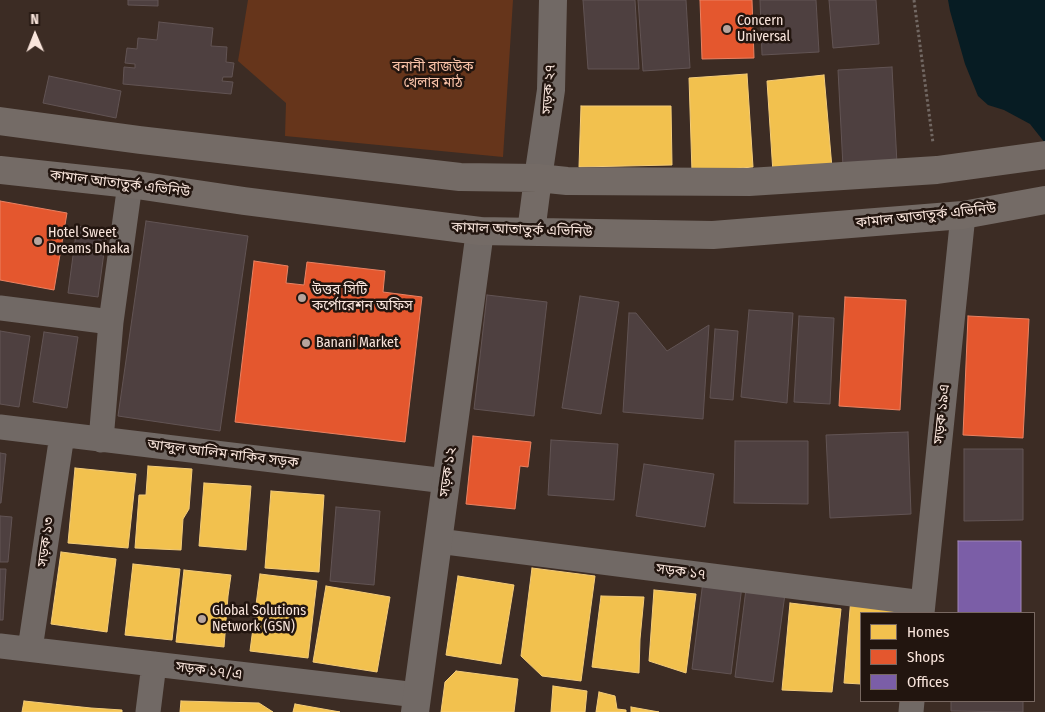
<!DOCTYPE html>
<html>
<head>
<meta charset="utf-8">
<style>
  body { margin:0 }
  #map { position:relative; width:1045px; height:712px; overflow:hidden; background:#3c2c24; font-family:"Fira Sans Condensed",sans-serif }
  canvas { display:block }
  .legend { position:absolute; left:860px; top:612px; width:175px; height:90px; box-sizing:border-box; background:#22150f; border:1px solid #786861; margin:0; padding:6px 9px; list-style:none; font-size:15px; color:#f9e5dc }
  .legend li { display:flex; align-items:center; gap:10px; height:25px }
  .legend b { width:25px; border:1px solid #786861 }
  .north { position:absolute; left:10px; top:10px; width:50px; height:50px; -webkit-text-stroke:4px #22150f; paint-order:stroke; rotate:359deg; font-size:14px; font-weight:700; line-height:20px; text-align:center; color:#f9e5dc }
  .north::after { content:''; display:block; margin:auto; width:18px; height:22px; background:#f9e5dc; clip-path:polygon(50% 0,100% 100%,50% 72%,0 100%) }
</style>
</head>
<body>
<div id="map">
<canvas width="1045" height="712"></canvas>
<ul class="legend">
<li><b style="height:14px;background:#f2c14e"></b>Homes</li>
<li><b style="height:14px;background:#e4572e"></b>Shops</li>
<li><b style="height:14px;background:#7b5ea7"></b>Offices</li>
</ul>
<div class="north">N</div>
</div>
<script>
const ctx = document.querySelector('canvas').getContext('2d');
ctx.lineJoin = 'round';
function fill(path, color) { ctx.fillStyle = color; ctx.fill(path, 'evenodd'); }
const poly = rows => new Path2D(rows.map(r => 'M' + r).join(''));
function trace(path, color, width, dash) { ctx.strokeStyle = color; ctx.lineWidth = width; ctx.lineCap = dash ? 'butt' : 'round'; ctx.setLineDash(dash || []); ctx.stroke(path); }
function label(font, color, halo, rows, align = 'center') {
  ctx.font = font + ' "Fira Sans Condensed","Noto Sans Bengali",sans-serif'; ctx.lineWidth = 5; ctx.setLineDash([]); ctx.textBaseline = 'middle'; ctx.strokeStyle = halo; ctx.fillStyle = color; for (const [text, x, y, turn = 0] of rows) {
    ctx.save(); ctx.translate(x, y); ctx.rotate((+turn || 0) * Math.PI / 180); ctx.textAlign = isNaN(turn) ? turn : align; if (halo) ctx.strokeText(text, 0, 0); ctx.fillText(text, 0, 0); ctx.restore();
  }
}
fill(poly([
  [248,0,513,0,503,157,285,136,286,103,238,61]
]), '#66351b');
fill(poly([
  [948,0,1045,0,1045,143,1030,124,1004,110,988,105,978,96,965,64,950,11]
]), '#071c23');
const homes = poly([
  [747,74,753,167,692,172,689,78,747,74],
  [824,75,832,168,773,173,767,81,824,75],
  [581,106,671,106,672,165,579,167,581,106],
  [148,466,192,469,189,509,183,519,181,550,135,548,139,495,146,495,148,466],
  [75,468,136,474,128,548,68,543,75,468],
  [204,483,251,486,246,550,199,546,204,483],
  [271,491,324,495,319,572,265,568,271,491],
  [61,552,116,559,107,632,51,624,61,552],
  [133,564,180,569,172,640,125,635,133,564],
  [532,568,595,576,581,681,542,676,521,656,532,568],
  [184,570,231,575,228,596,224,647,176,642,184,570],
  [260,574,317,581,308,658,250,651,260,574],
  [458,576,514,585,501,664,446,655,458,576],
  [326,586,390,597,377,672,313,662,326,586],
  [654,590,696,594,686,673,649,661,654,590],
  [601,596,644,597,640,639,639,673,592,667,601,596],
  [851,597,902,602,901,613,861,613,861,684,844,683,851,597],
  [790,603,841,609,832,692,782,690,790,603],
  [456,671,518,679,514,712,441,712,445,682,456,671],
  [553,686,587,691,585,712,551,712,553,686],
  [599,692,615,696,617,709,626,710,626,712,596,712,599,692],
  [24,701,91,708,122,710,122,712,22,712,24,701],
  [181,701,259,703,273,712,180,712,181,701],
  [295,704,340,712,293,712,295,704],
  [631,707,659,712,631,712,631,707]
]);
fill(homes, '#f2c14e');
trace(homes, '#f4cc79', 1);
const shops = poly([
  [700,0,752,0,754,58,702,59,700,0],
  [0,201,67,213,54,290,0,280,0,201],
  [254,261,288,266,286,283,304,285,307,262,385,271,383,292,422,297,405,442,235,422,254,261],
  [845,297,906,300,900,410,839,406,845,297],
  [968,316,1029,319,1023,438,963,435,968,316],
  [473,436,531,442,528,467,520,466,515,509,466,504,473,436]
]);
fill(shops, '#e4572e');
trace(shops, '#ea8262', 1);
const offices = poly([
  [958,541,1021,541,1021,613,958,613,958,541]
]);
fill(offices, '#7b5ea7');
trace(offices, '#a186b7', 1);
const building = poly([
  [128,0,158,0,158,6,128,5,128,0],
  [583,0,635,0,639,69,588,69,583,0],
  [638,0,686,0,690,68,643,71,638,0],
  [760,0,816,0,819,52,762,55,760,0],
  [829,0,876,0,879,44,833,48,829,0],
  [159,22,213,28,211,46,227,47,226,62,234,63,232,77,223,77,222,81,233,82,231,94,123,84,124,67,135,68,135,64,125,63,127,48,137,49,138,38,157,40,159,22],
  [892,67,897,164,843,167,838,70,892,67],
  [49,76,121,91,116,118,43,103,49,76],
  [146,221,248,236,220,431,118,416,146,221],
  [77,226,107,230,98,297,68,293,77,226],
  [487,295,547,302,534,416,474,409,487,295],
  [580,296,619,302,601,414,562,408,580,296],
  [749,310,793,313,787,403,741,397,749,310],
  [629,313,636,313,667,351,709,325,703,419,623,412,629,313],
  [799,316,834,318,830,404,794,402,799,316],
  [715,329,738,331,733,400,710,398,715,329],
  [0,331,30,336,19,407,0,404,0,331],
  [44,332,78,337,67,408,33,402,44,332],
  [908,432,911,514,830,518,826,435,908,432],
  [551,440,618,444,614,500,548,495,551,440],
  [735,441,808,441,808,504,734,503,735,441],
  [964,449,1023,449,1023,520,964,521,964,449],
  [0,453,6,454,1,503,0,503,0,453],
  [644,464,714,474,705,527,636,516,644,464],
  [336,507,380,511,374,585,330,581,336,507],
  [0,516,12,517,8,562,0,562,0,516],
  [0,569,6,569,3,620,0,620,0,569],
  [703,581,742,586,731,674,692,669,703,581],
  [746,589,785,594,773,682,735,677,746,589],
  [951,701,1023,701,1023,712,951,711,951,701]
]);
fill(building, '#4e4040');
trace(building, '#625454', 1);
trace(poly([
  [914,0,933,143]
]), '#726863', 3, [2.5, 2.5]);
trace(poly([
  [0,308,111,322],
  [0,427,446,481],
  [101,440,111,322,130,184],
  [438,541,923,603],
  [922,613,963,215],
  [0,646,417,695],
  [30,649,62,435],
  [148,712,154,664],
  [911,712,912,701]
]), '#716965', 25);
trace(poly([
  [538,178,551,90,553,0],
  [415,712,480,231]
]), '#716965', 28);
trace(poly([
  [0,121,140,140,460,177,538,178,567,181,749,182,937,170,1045,155],
  [0,170,130,184,244,201,480,231,713,235,963,215,1045,200],
  [531,232,538,178]
]), '#746b66', 28);
for (const [x, y, r, color] of [
  [727,29,5,"#b7a49c"],
  [38,241,5,"#b7a49c"],
  [302,298,5,"#b7a49c"],
  [306,343,5,"#b7a49c"],
  [202,619,5,"#b7a49c"]
]) { const dot = new Path2D(); dot.arc(x, y, r, 0, 2 * Math.PI); ctx.fillStyle = color; ctx.fill(dot); trace(dot, '#22150f', 2); }
label('14px', '#f9e5dc', '#22150f', [
  ["Concern",737,21],
  ["Universal",737,37],
  ["Hotel Sweet",48,233],
  ["Dreams Dhaka",48,249],
  ["উত্তর সিটি",312,290],
  ["কর্পোরেশন অফিস",312,306],
  ["Banani Market",316,343],
  ["Global Solutions",212,611],
  ["Network (GSN)",212,627]
], 'left');
label('14px', '#fac3a9', '#22150f', [
  ["বনানী রাজউক",433,67],
  ["খেলার মাঠ",433,83]
]);
label('14px', '#f9e5dc', '#22150f', [
  ["সড়ক ২৭",549,89,-86],
  ["কামাল আতাতুর্ক এভিনিউ",120,184,7],
  ["কামাল আতাতুর্ক এভিনিউ",926,216,-6],
  ["কামাল আতাতুর্ক এভিনিউ",522,230,2],
  ["সড়ক ১৯এ",942,414,-84],
  ["আব্দুল আলিম নাকিব সড়ক",223,454,7],
  ["সড়ক ১২",448,472,-82],
  ["সড়ক ১৩",46,542,-82],
  ["সড়ক ১৭",681,572,7],
  ["সড়ক ১৭/এ",209,671,7]
]);
</script>
</body>
</html>
